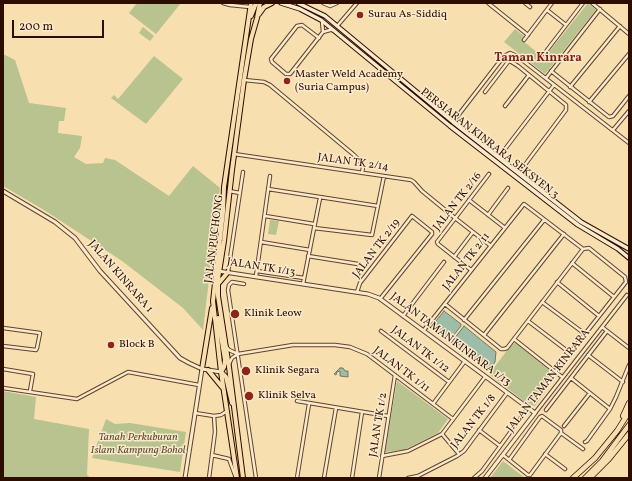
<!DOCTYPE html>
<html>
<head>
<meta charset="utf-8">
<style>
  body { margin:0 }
  #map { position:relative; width:632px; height:481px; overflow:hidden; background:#f8dfaf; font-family:Vollkorn,serif }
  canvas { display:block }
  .frame { position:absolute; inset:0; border:4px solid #2e0d01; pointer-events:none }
  .scale { position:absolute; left:12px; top:20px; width:92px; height:18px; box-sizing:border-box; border:2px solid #2e0d01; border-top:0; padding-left:5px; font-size:12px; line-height:14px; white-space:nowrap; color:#2e0d01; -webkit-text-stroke:3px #faeacb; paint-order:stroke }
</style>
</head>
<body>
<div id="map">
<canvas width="632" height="481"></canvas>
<div class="frame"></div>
<div class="scale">200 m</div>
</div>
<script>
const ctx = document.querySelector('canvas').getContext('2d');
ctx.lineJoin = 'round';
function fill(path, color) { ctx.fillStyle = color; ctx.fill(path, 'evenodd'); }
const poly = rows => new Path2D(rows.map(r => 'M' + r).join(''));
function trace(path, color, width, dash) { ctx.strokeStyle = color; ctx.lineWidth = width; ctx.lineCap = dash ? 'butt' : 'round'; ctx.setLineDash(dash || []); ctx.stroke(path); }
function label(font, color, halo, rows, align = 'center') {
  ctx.font = font + ' Vollkorn,serif'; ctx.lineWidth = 3; ctx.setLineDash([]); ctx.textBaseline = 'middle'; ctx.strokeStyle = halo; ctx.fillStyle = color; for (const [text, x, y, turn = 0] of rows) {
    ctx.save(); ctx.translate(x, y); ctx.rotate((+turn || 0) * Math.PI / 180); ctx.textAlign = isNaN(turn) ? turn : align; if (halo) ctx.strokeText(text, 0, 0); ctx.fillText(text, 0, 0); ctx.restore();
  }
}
fill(poly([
  [137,3,181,3,156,34,129,13],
  [588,3,596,10,545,74,504,42,515,29,524,36,522,40,544,58],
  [143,27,154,36,150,41,139,33],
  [3,54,15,60,29,103,66,108,64,121,59,121,58,133,82,136,80,148,74,157,86,164,103,163,105,158,115,160,169,196,193,166,220,188,203,330,183,308,122,261,44,210,3,186],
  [154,56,183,79,146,124,111,98,114,95,118,99],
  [270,220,279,221,276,235,268,234],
  [516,343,554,374,555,378,535,406,529,405,489,374,512,344],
  [397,381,448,419,438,433,404,450,385,452],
  [3,391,36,397,34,419,89,429,87,475,91,478,3,478],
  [106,419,115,424,130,423,186,432,180,472,92,458],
  [503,461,525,478,490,478]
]), '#b8c38f');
const water = poly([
  [444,311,461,324,461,326,449,341,432,328,432,326,444,311],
  [464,326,496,352,495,362,490,369,486,369,451,343,464,326],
  [340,368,343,368,345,371,348,371,348,377,340,376,340,371,337,372,336,375,334,374,340,368]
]);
fill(water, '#9ebda8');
trace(water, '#717765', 1);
const minor = poly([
  [223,3,230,5,250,7],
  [323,3,330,6,337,3],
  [488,3,528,35],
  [525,3,530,7],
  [592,3,629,34],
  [547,10,566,25],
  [322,21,323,32],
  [338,25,357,3],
  [319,38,302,25,297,26,271,59,272,62,286,74,290,74,323,32,330,30,333,30],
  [524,40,552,3],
  [544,54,583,3],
  [551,71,609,117,613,116,629,96],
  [546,78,600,9],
  [244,80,264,82,270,85,354,155,360,161,363,167,362,173],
  [570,87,620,26],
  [485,92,508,62,510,61,518,66,566,105,566,110,524,166],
  [589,102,629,54],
  [505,106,529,75],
  [453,122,504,56,510,53,517,56,629,143],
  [613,130,629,111],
  [505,149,554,85],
  [234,154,411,180,414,182,422,191,455,218],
  [268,189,378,206],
  [229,191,240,193],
  [469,200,505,228],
  [488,215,508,188],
  [265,216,314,224],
  [455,218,491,246],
  [314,228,372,235,384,176],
  [261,242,310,250],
  [308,256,358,264],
  [454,257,473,232],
  [572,263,614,297],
  [471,270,438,244,437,242,489,174],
  [257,271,304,278],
  [228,272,243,172],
  [256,276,270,176],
  [557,282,599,316],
  [244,284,232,282,229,285,228,290,256,478],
  [303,284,320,198],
  [357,292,360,283,412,216,432,232,432,234,380,299],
  [542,302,585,334],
  [445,304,501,349,504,349,507,348,583,249],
  [403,316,444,262],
  [464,320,544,220],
  [528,321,570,353],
  [602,327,629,348],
  [3,328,40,333,37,348,36,350,3,346],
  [424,330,524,204,583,249],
  [381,331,449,382],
  [484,335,564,234],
  [514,339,562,377],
  [226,346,229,350,238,354],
  [588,355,623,382],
  [229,364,232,358,238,354,293,345,335,345,350,347,367,354,453,419],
  [3,369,33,374,30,391],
  [555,372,626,282,625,277,589,248,583,249],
  [571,378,610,409],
  [3,388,77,399,128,372,199,385],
  [297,401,388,416],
  [433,404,465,361],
  [546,410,607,331],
  [195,413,214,416,221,415,227,411],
  [535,413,627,295],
  [564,426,590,393],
  [479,430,500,446],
  [442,434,459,454],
  [585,442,587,441,610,409,616,397,629,365],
  [545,454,565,469],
  [212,455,229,459,236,478],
  [503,455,528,475,530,475,561,433,583,449],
  [382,456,408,451,442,434,485,377],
  [509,460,540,417,542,416,561,430,561,433],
  [209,478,215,432,214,416],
  [297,478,309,404],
  [324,478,336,408],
  [352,478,362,412],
  [379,478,395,375],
  [408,478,418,476,457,456,464,451,507,393],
  [474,478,482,471,528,408]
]);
const tertiary = poly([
  [3,191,55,222,75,238,100,271,180,358,189,363,202,369,221,372],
  [218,271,368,294,379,298,535,413,485,478],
  [185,478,202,369]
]);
const secondary = poly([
  [281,3,300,9,321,20,450,126,578,225,618,249,629,258],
  [298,3,325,16,453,122,581,222,629,249]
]);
const primary = poly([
  [259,14,264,7,272,3],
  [251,16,256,3],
  [218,284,228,272],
  [218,318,225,360,224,367,221,372],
  [202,369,212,308],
  [208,370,222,387],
  [222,373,226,377,232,403],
  [237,478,221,372,213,301,223,212,224,187,251,3],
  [243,478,229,367,218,296,218,279,224,241,232,170,244,80,251,39,257,18,260,3]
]);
const motorway = poly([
  [623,416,629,403],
  [573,478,595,458,617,431,629,412],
  [585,478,602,461,629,425],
  [590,478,608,460,629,434]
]);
trace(minor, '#60422c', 4.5);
trace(tertiary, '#60422c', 5);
trace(secondary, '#2e0d01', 5.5);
trace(primary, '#2e0d01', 6);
trace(motorway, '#2e0d01', 6);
trace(minor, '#faeacb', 2.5);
trace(tertiary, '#faeacb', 3);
trace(secondary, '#faeacb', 3.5);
trace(primary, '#f8dfaf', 4);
trace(motorway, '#f8dfaf', 4.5);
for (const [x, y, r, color] of [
  [360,15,4,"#8f2418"],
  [287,81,4,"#8f2418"],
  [235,314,5,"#8f2418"],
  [111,345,4,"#8f2418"],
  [246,371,5,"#8f2418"],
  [249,396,5,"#8f2418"]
]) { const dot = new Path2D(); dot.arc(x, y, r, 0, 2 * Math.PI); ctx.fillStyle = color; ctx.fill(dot); trace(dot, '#faeacb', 1.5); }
label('11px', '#2e0d01', '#faeacb', [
  ["Surau As-Siddiq",368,15],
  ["Master Weld Academy",295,75],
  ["(Suria Campus)",295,88],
  ["Klinik Leow",244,314],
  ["Block B",119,345],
  ["Klinik Segara",255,371],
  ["Klinik Selva",258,396]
], 'left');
label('11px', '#2e0d01', '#faeacb', [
  ["PERSIARAN KINRARA SEKSYEN 3",489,144,38],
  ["JALAN TK 2/14",353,163,8],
  ["JALAN TK 2/16",458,202,-52],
  ["JALAN PUCHONG",215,239,-83],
  ["JALAN TK 2/19",377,249,-53],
  ["JALAN TK 2/11",467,262,-52],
  ["JALAN TK 1/13",261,268,9],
  ["JALAN KINRARA 1",120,277,49],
  ["JALAN TAMAN KINRARA 1/13",450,340,37],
  ["JALAN TK 1/12",420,350,37],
  ["JALAN TK 1/11",401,370,37],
  ["JALAN TAMAN KINRARA",549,381,-52],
  ["JALAN TK 1/8",474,422,-52],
  ["JALAN TK 1/2",379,425,-81]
]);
label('italic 11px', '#5e4d33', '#faeacb', [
  ["Tanah Perkuburan",138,438],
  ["Islam Kampung Bohol",138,451]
]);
label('bold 12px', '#7a1f14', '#faeacb', [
  ["Taman Kinrara",538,59]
]);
</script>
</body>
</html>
